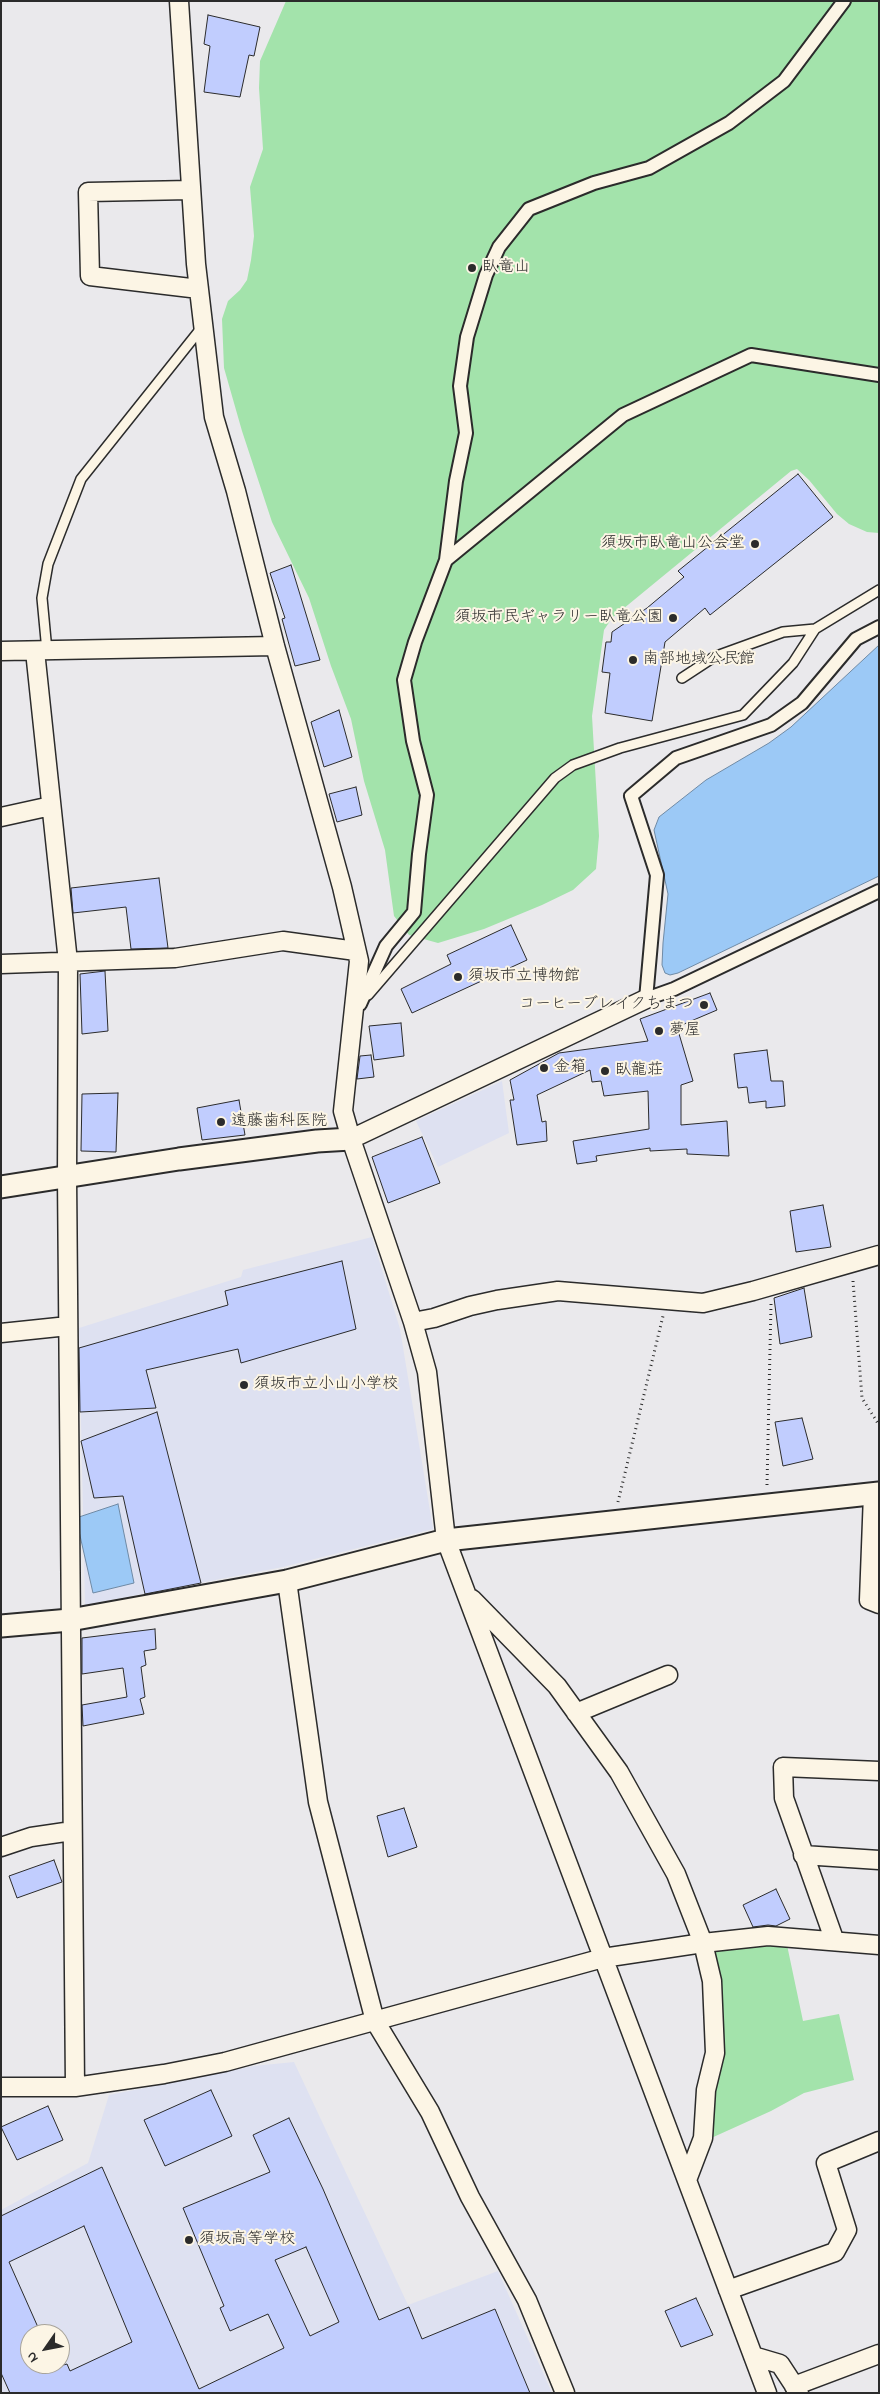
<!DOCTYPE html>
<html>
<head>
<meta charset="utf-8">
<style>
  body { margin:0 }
  #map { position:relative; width:880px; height:2394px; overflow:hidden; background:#eae9ec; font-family:"Indie Flower",sans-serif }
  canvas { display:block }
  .frame { position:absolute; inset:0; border:2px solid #2b2b2b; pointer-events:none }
  .north { position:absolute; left:20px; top:2324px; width:50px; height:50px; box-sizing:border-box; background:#fcf5e5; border:1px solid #a8a49b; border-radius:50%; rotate:237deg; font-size:14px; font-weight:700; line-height:20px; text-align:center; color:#2b2b2b }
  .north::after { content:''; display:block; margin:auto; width:18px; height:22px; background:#2b2b2b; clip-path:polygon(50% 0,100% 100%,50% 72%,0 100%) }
</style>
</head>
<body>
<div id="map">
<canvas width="880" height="2394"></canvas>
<div class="frame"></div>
<div class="north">N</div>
</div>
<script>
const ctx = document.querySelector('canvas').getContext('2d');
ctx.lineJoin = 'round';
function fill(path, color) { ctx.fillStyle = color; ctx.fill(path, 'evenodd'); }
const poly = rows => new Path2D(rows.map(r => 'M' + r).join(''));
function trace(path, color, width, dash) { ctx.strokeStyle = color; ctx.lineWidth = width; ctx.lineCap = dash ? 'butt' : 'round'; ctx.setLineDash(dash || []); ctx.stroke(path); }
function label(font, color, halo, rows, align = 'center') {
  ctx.font = font + ' "Indie Flower","Klee One",sans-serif'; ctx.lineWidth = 4; ctx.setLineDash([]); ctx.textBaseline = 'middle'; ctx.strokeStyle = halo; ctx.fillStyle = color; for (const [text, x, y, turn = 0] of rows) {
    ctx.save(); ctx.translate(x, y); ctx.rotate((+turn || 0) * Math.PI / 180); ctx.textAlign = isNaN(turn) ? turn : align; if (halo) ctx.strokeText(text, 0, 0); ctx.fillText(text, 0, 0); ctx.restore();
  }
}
fill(poly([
  [502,1081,509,1133,438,1167,416,1121],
  [372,1237,400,1329,433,1529,283,1567,85,1605,79,1328,241,1277,243,1270],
  [294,2062,408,2305,498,2271,552,2393,1,2393,1,2210,88,2163,109,2095,254,2066],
  [30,2334,60,2334,60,2364,30,2364]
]), '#dee1f1');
fill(poly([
  [286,1,879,1,879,533,867,532,849,524,837,514,809,480,797,469,791,471,612,618,604,630,592,716,599,836,596,869,573,890,542,905,484,929,438,943,409,935,394,916,385,850,364,781,351,719,331,666,309,598,272,522,242,431,224,368,222,319,228,301,240,290,247,280,251,260,254,236,250,187,263,149,259,88,260,61],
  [758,1945,787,1945,803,2021,839,2014,854,2080,804,2093,771,2111,709,2139,712,1951]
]), '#a3e3ab');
const water = poly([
  [879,645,879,876,678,973,670,975,665,973,662,965,663,943,668,894,654,830,659,817,706,780,769,743,791,727,879,645],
  [118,1504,134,1583,93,1593,76,1518,118,1504]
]);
fill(water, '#9cc9f6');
trace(water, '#6f8aa5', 1);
const building = poly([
  [208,15,260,27,254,56,249,55,240,97,204,92,210,46,204,44,208,15],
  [798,474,833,517,710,615,705,608,665,642,652,721,605,713,610,673,602,672,606,642,611,642,612,632,647,608,684,577,678,571,798,474],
  [291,565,320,660,295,666,282,619,285,618,270,573,291,565],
  [339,710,352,757,324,767,311,722,339,710],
  [356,787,362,815,337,822,329,794,356,787],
  [159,878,168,948,131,949,126,907,73,913,71,888,159,878],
  [511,925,527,960,412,1013,401,989,451,964,447,955,511,925],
  [105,971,108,1031,82,1034,80,974,105,971],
  [710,993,717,1010,677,1027,693,1081,681,1085,681,1125,727,1121,729,1156,687,1154,687,1149,650,1151,650,1148,596,1156,597,1161,577,1164,573,1141,649,1129,648,1091,604,1096,601,1081,592,1082,590,1070,537,1095,542,1122,546,1121,547,1141,517,1145,510,1100,514,1100,510,1080,559,1053,648,1041,640,1019,710,993],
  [401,1023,404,1056,374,1060,369,1026,401,1023],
  [767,1050,771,1081,783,1081,785,1106,766,1108,766,1101,749,1103,747,1087,738,1088,734,1054,767,1050],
  [371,1055,374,1077,357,1079,360,1056,371,1055],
  [118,1093,116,1152,81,1151,82,1094,118,1093],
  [239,1100,245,1135,202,1140,197,1108,239,1100],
  [422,1137,440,1183,388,1203,372,1157,422,1137],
  [823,1205,831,1247,796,1252,790,1211,823,1205],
  [342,1261,356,1329,241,1363,238,1349,146,1370,156,1408,80,1412,79,1348,228,1305,225,1291,342,1261],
  [804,1288,812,1337,780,1344,774,1298,804,1288],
  [157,1412,201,1583,145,1594,123,1496,94,1498,81,1441,157,1412],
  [802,1418,813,1459,783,1466,775,1422,802,1418],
  [155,1629,156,1649,144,1651,146,1665,141,1667,145,1697,140,1699,144,1714,83,1726,82,1705,127,1697,123,1668,82,1674,82,1638,155,1629],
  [404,1808,417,1847,388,1857,377,1816,404,1808],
  [54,1860,62,1882,17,1898,9,1876,54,1860],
  [776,1889,790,1919,776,1926,768,1925,753,1927,743,1905,776,1889],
  [211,2090,232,2136,165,2166,144,2120,211,2090],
  [48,2106,63,2140,17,2160,1,2127,48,2106],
  [289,2118,323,2189,379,2320,409,2307,422,2339,495,2309,530,2393,10,2393,1,2373,1,2216,102,2167,199,2389,284,2348,268,2314,230,2331,220,2308,224,2306,183,2208,270,2172,253,2135,289,2118],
  [84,2226,132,2342,70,2371,67,2364,56,2367,55,2364,30,2364,30,2334,41,2334,9,2262,84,2226],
  [306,2247,339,2322,310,2336,275,2260,306,2247],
  [696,2298,713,2335,681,2347,665,2311,696,2298]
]);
fill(building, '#c1cdfe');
trace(building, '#2b2b2b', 1);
const service = poly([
  [815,629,879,590],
  [47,651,42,598,48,564,81,479,203,326],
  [368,995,555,778,573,765,620,748,743,715,793,663,815,629,783,632,714,657,682,678]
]);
const pedestrian = poly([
  [446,560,623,415,751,355,879,375],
  [879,627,856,639,802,703,771,725,676,758,631,796,657,875,646,999,674,989,879,891],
  [360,1004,386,946,414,912,419,854,427,795,413,741,404,680,415,642,446,560,456,481,466,433,460,386,467,337,486,275,499,247,529,209,594,183,649,168,729,123,784,81,844,1]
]);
const minor = poly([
  [179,1,196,264,214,417,236,491,275,646,342,887,359,961,343,1111,351,1139,413,1322,427,1372,446,1540,767,2393],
  [190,190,88,192,90,276,199,289],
  [1,651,275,646],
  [35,651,68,962,67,1177,75,2087],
  [1,817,51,806],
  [1,964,175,958,283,941,356,951],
  [351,1139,646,999],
  [413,1322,434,1318,470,1306,497,1300,558,1291,703,1303,753,1291,879,1255],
  [1,1333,68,1326],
  [873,1494,869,1600,879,1604],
  [287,1581,318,1802,375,2021,430,2112,470,2197,527,2300,565,2393],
  [472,1599,557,1686,619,1772,676,1874,703,1943,712,1981,715,2053,706,2090,703,2138,687,2180],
  [576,1713,668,1675],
  [1,1847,31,1837,72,1831],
  [803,1855,879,1860],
  [834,1939,784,1798,783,1767,879,1771],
  [1,2087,75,2087,164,2074,225,2062,603,1958,703,1943,768,1936,879,1945],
  [728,2290,835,2252,847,2230,826,2163,879,2141],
  [753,2356,780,2364,799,2393],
  [794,2386,879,2354]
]);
const tertiary = poly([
  [1,1187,179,1159,317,1141,351,1139],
  [1,1626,70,1620,287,1581,446,1540,879,1493]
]);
trace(service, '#2b2b2b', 12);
trace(pedestrian, '#2b2b2b', 16);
trace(minor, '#2b2b2b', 21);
trace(tertiary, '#2b2b2b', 25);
trace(poly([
  [853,1281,862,1398,879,1425],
  [767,1485,771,1304],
  [618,1502,663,1316]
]), '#2b2b2b', 3, [1, 4]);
trace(service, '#fcf5e5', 9);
trace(pedestrian, '#fcf5e5', 12);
trace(minor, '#fcf5e5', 18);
trace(tertiary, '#fcf5e5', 21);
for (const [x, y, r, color] of [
  [472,268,5,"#2b2b2b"],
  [755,544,5,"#2b2b2b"],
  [673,618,5,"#2b2b2b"],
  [633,660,5,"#2b2b2b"],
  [458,977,5,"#2b2b2b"],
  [704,1005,5,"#2b2b2b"],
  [659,1031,5,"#2b2b2b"],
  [544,1068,5,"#2b2b2b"],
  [605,1071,5,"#2b2b2b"],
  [221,1122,5,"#2b2b2b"],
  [244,1385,5,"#2b2b2b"],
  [189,2240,5,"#2b2b2b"]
]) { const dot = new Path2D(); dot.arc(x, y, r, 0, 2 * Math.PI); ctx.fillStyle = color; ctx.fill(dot); trace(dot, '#fcf5e5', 2); }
label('16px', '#2b2b2b', '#fcf5e5', [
  ["臥竜山",482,268],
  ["須坂市臥竜山公会堂",745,544,"right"],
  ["須坂市民ギャラリー臥竜公園",663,618,"right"],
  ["南部地域公民館",643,660],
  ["須坂市立博物館",468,977],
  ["コーヒーブレイクちまつ",694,1005,"right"],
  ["夢屋",669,1031],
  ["金箱",554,1068],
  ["臥龍荘",615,1071],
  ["遠藤歯科医院",231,1122],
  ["須坂市立小山小学校",254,1385],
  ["須坂高等学校",199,2240]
], 'left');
</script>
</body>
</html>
